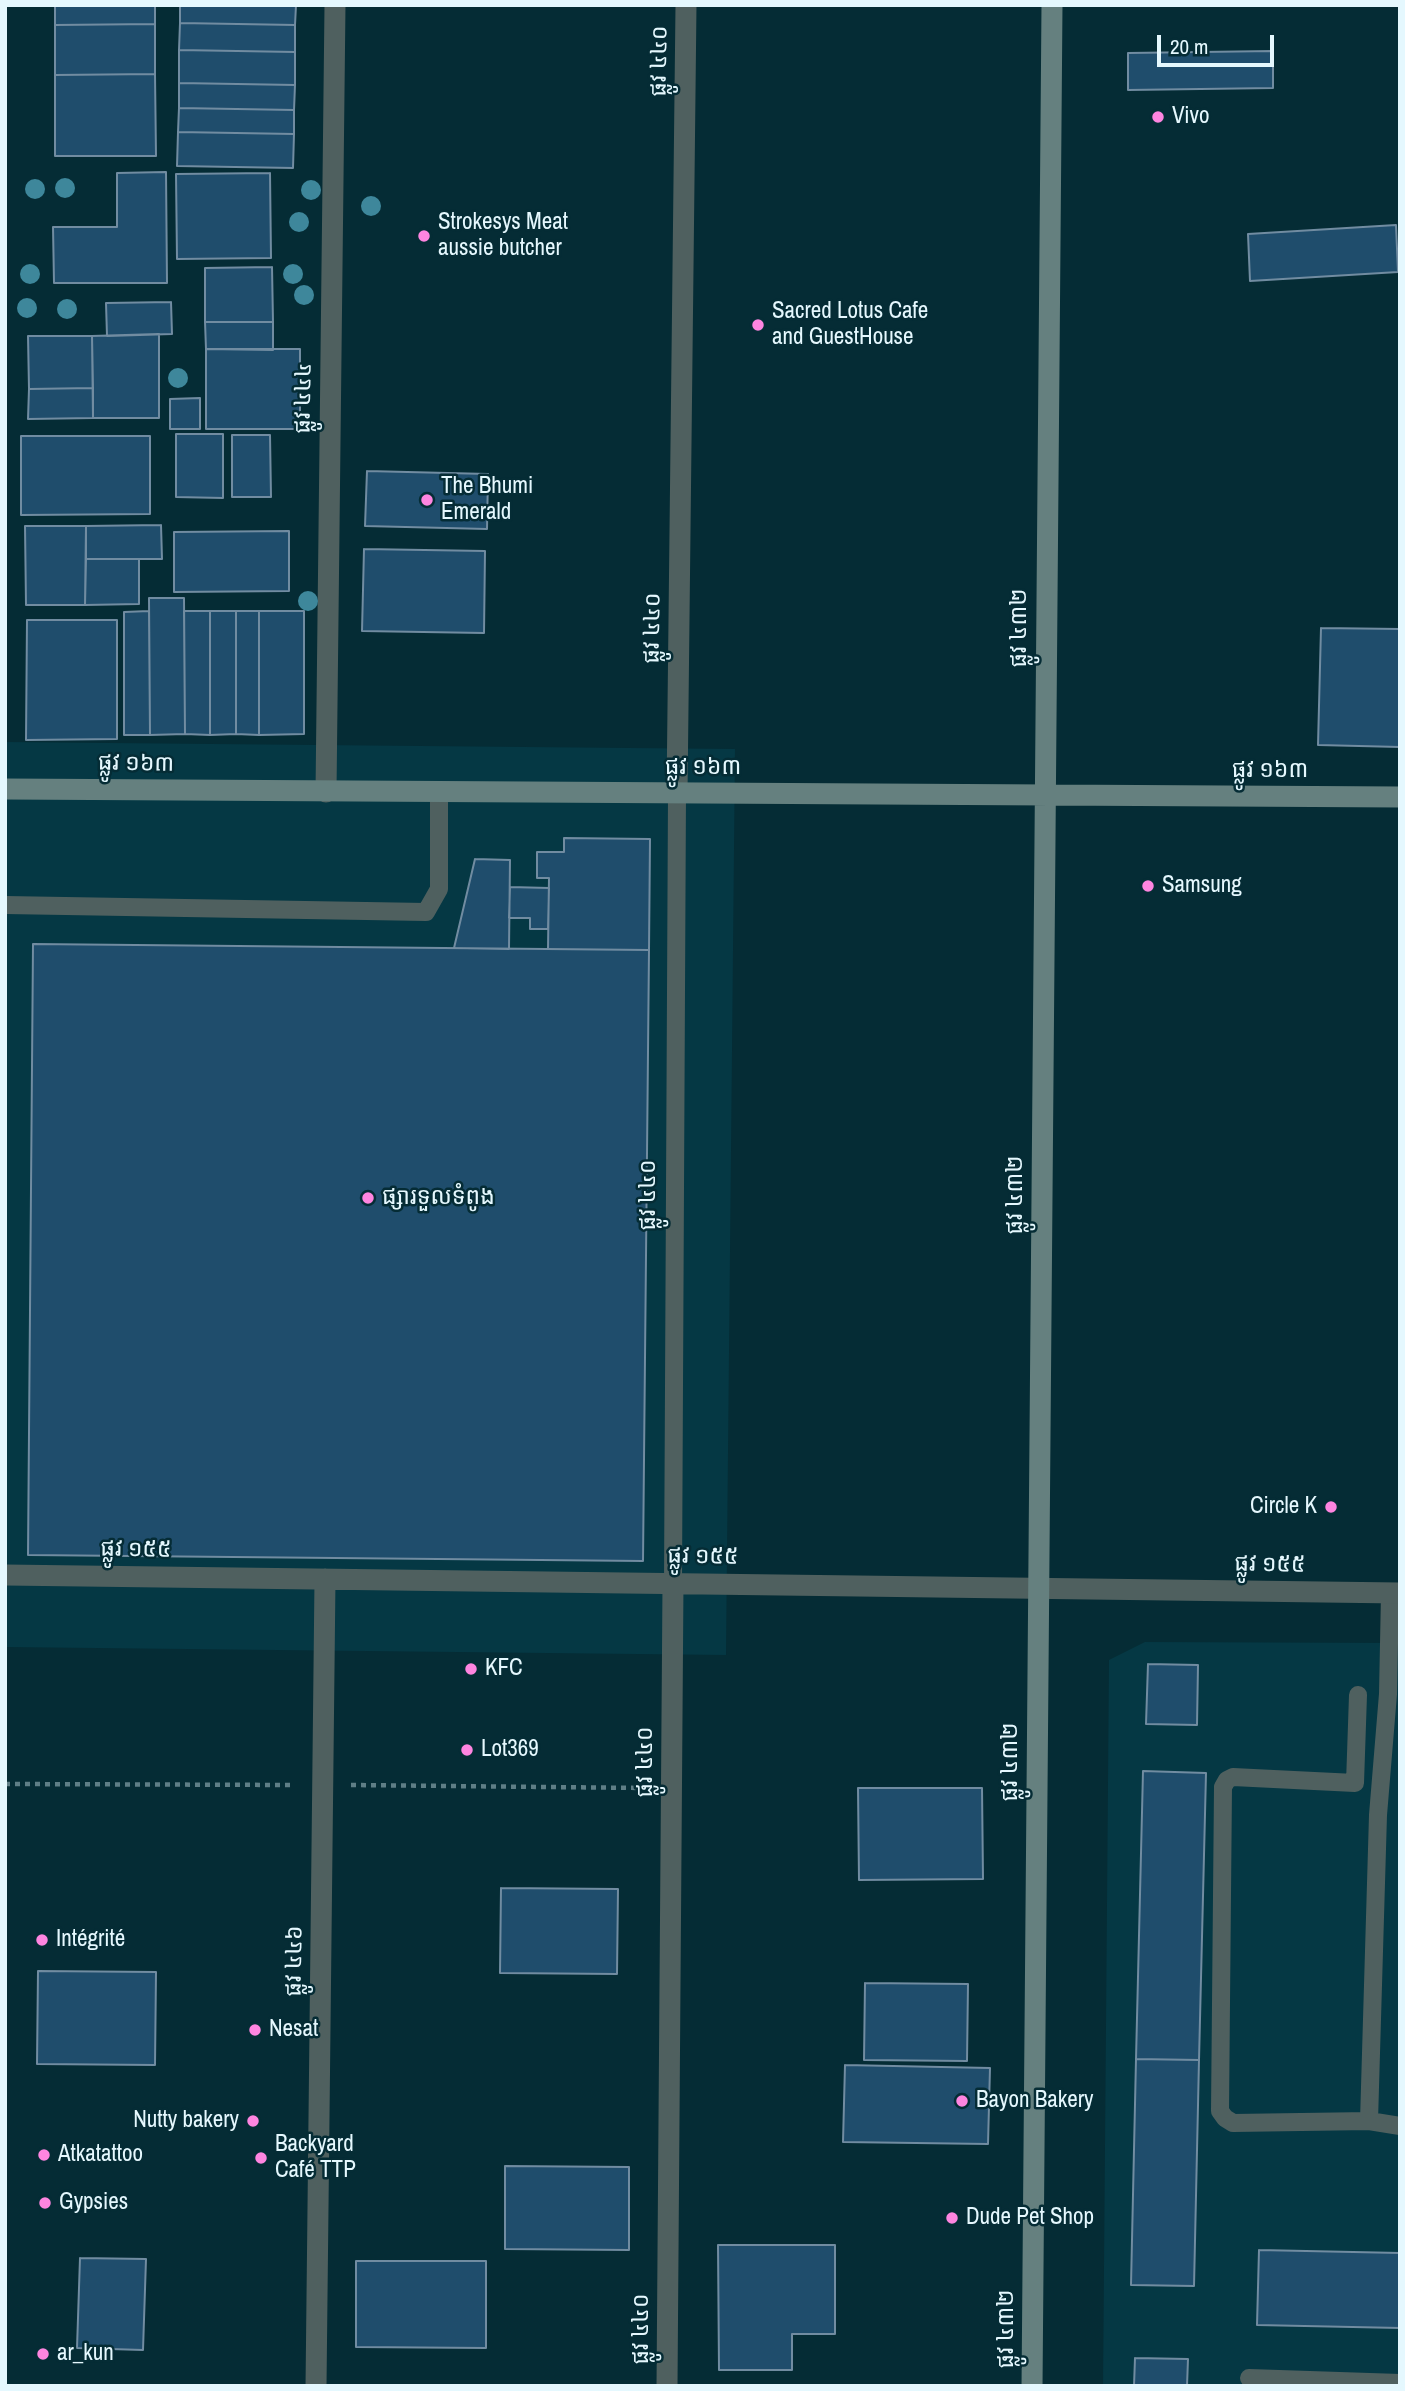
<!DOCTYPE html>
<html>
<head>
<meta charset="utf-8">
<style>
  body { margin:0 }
  #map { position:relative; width:1405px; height:2391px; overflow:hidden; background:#052c35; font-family:"Archivo Narrow",sans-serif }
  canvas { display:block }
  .frame { position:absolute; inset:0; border:7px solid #e5f8fe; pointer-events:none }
  .scale { position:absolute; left:1157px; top:35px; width:117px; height:32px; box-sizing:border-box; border:4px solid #e5f8fe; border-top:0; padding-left:9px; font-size:21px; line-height:24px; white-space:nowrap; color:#e5f8fe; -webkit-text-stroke:5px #052c35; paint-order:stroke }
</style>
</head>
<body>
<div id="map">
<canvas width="1405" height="2391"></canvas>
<div class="frame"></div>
<div class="scale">20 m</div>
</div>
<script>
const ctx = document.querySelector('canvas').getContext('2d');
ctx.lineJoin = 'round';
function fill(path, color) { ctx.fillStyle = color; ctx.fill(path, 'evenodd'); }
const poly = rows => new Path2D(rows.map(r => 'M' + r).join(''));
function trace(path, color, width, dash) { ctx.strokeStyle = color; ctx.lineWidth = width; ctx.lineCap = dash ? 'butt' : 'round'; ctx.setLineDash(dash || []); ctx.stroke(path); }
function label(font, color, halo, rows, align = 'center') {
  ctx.font = font + ' "Archivo Narrow","Noto Sans Khmer",sans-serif'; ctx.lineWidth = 5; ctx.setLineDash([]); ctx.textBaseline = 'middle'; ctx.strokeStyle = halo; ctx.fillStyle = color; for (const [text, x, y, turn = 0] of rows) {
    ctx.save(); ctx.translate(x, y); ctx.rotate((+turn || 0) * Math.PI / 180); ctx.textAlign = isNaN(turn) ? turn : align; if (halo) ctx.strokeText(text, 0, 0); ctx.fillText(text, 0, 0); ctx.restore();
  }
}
fill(poly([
  [5,742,735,749,726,1655,5,1647],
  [1145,1642,1400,1643,1400,2386,1103,2386,1109,1660]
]), '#053844');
const building = poly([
  [55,5,155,5,155,24,55,25,55,5],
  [180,5,296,5,295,25,180,23,180,5],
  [180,23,295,25,295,52,179,50,180,23],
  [155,24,155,74,55,75,55,25,155,24],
  [179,50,295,52,295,85,179,83,179,50],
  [1273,51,1273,88,1128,90,1128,53,1273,51],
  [155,74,156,156,55,156,55,75,155,74],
  [179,83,295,85,294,110,179,108,179,83],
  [179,108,294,110,294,134,178,132,179,108],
  [178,132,294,134,293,168,177,166,178,132],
  [166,172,167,283,54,283,53,227,117,227,117,173,166,172],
  [270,173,271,258,177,259,176,174,270,173],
  [1396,225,1398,272,1250,281,1248,234,1396,225],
  [272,267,273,322,205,322,205,268,272,267],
  [171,302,172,334,107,336,106,303,171,302],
  [205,322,273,322,273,350,206,349,205,322],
  [159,334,159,418,93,418,92,336,159,334],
  [28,336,92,336,93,388,29,389,28,336],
  [206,349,300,349,300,429,206,429,206,349],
  [93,388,93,418,28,419,29,389,93,388],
  [200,398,200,429,170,429,170,399,200,398],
  [176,434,223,434,223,498,176,497,176,434],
  [232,435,270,435,271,497,232,497,232,435],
  [21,436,150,436,150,514,21,515,21,436],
  [367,471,488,474,487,529,365,526,367,471],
  [161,525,162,559,86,559,86,526,161,525],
  [25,526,86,526,85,605,26,605,25,526],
  [289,531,289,591,174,592,174,532,289,531],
  [364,549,485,551,484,633,362,631,364,549],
  [86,559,139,559,139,604,85,605,86,559],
  [149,598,184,598,185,734,150,735,149,598],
  [149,611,150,735,124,735,124,612,149,611],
  [184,611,210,611,210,735,185,734,184,611],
  [210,611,236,611,236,734,210,735,210,611],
  [236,611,259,611,259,735,236,734,236,611],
  [259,611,304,611,304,734,259,735,259,611],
  [27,620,117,620,117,739,26,740,27,620],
  [1321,628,1400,629,1400,747,1318,745,1321,628],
  [564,838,650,839,649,950,548,949,549,878,537,878,537,852,564,852,564,838],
  [475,859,510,860,509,949,454,948,475,859],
  [510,887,549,888,548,929,530,929,530,918,509,918,510,887],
  [33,944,649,950,643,1561,28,1555,33,944],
  [1148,1664,1198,1665,1197,1725,1146,1724,1148,1664],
  [1143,1771,1206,1773,1199,2060,1136,2059,1143,1771],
  [858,1788,982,1788,983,1879,859,1880,858,1788],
  [501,1888,618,1889,617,1974,500,1973,501,1888],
  [38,1971,156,1972,155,2065,37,2064,38,1971],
  [865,1983,968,1984,967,2061,864,2060,865,1983],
  [1136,2059,1199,2060,1194,2286,1131,2285,1136,2059],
  [845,2065,990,2068,988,2144,843,2142,845,2065],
  [505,2166,629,2167,629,2250,505,2249,505,2166],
  [718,2245,835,2245,835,2334,792,2334,792,2370,719,2370,718,2245],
  [1259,2250,1400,2253,1400,2328,1257,2325,1259,2250],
  [80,2258,146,2259,143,2350,77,2348,80,2258],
  [356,2261,486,2261,486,2348,356,2347,356,2261],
  [1135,2358,1188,2359,1187,2386,1134,2386,1135,2358]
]);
fill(building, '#1f4d6c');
trace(building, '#718ca1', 2);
trace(poly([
  [5,1784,294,1785],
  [351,1785,644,1788]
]), '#5f7e86', 4.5, [5, 5]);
trace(poly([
  [5,905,426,912,439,889,439,793],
  [673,1583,677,794],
  [1358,1695,1355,1783,1233,1777,1227,1780,1223,1787,1220,2111,1225,2118,1233,2123,1369,2121,1400,2126],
  [1369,2121,1378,1815,1388,1694,1390,1593],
  [1249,2378,1400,2383]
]), '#4f605f', 18);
trace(poly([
  [326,792,335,5],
  [677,794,686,5],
  [5,1575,1400,1593],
  [316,2386,325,1579],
  [667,2386,673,1583]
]), '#4f605f', 21);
trace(poly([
  [5,789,1400,797],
  [1032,2386,1052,5]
]), '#65807f', 21);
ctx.fillStyle = '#3e879b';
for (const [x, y] of [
  [65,188],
  [35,189],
  [311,190],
  [371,206],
  [299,222],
  [30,274],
  [293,274],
  [304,295],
  [27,308],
  [67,309],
  [178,378],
  [308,601]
]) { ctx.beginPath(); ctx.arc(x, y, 10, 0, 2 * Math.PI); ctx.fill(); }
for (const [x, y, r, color] of [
  [1158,117,7,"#fe85e0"],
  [424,236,7,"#fe85e0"],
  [758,325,7,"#fe85e0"],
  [427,500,7,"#fe85e0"],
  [1148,886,7,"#fe85e0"],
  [368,1198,7,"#fe85e0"],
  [1331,1507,7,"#fe85e0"],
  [471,1669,7,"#fe85e0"],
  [467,1750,7,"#fe85e0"],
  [42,1940,7,"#fe85e0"],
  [255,2030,7,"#fe85e0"],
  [962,2101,7,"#fe85e0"],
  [253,2121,7,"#fe85e0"],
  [44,2155,7,"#fe85e0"],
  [261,2158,7,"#fe85e0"],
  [45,2203,7,"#fe85e0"],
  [952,2218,7,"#fe85e0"],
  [43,2354,7,"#fe85e0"]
]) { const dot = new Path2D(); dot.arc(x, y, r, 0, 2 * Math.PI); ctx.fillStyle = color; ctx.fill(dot); trace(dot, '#052c35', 2.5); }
label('23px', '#e5f8fe', '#052c35', [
  ["ផ្លូវ ៤៤០",660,61,-89],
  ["ផ្លូវ ៤៤៤",304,398,-89],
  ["ផ្លូវ ៤៤០",653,628,-89],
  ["ផ្លូវ ៤៣២",1020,628,-90],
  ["ផ្លូវ ១៦៣",136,764,1],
  ["ផ្លូវ ១៦៣",703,768],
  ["ផ្លូវ ១៦៣",1270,771],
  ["ផ្លូវ ៤៤០",649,1195,-90],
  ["ផ្លូវ ៤៣២",1016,1195,-90],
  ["ផ្លូវ ១៥៥",136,1550,1],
  ["ផ្លូវ ១៥៥",703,1557,1],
  ["ផ្លូវ ១៥៥",1270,1565,1],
  ["ផ្លូវ ៤៤០",646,1762,-90],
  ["ផ្លូវ ៤៣២",1011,1762,-90],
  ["ផ្លូវ ៤៤៦",295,1961,-89],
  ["ផ្លូវ ៤៤០",642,2329,-90],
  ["ផ្លូវ ៤៣២",1007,2329,-90]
]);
label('23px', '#e5f8fe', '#052c35', [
  ["Vivo",1172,117],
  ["Strokesys Meat",438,223],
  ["aussie butcher",438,249],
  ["Sacred Lotus Cafe",772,312],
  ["and GuestHouse",772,338],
  ["The Bhumi",441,487],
  ["Emerald",441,513],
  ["Samsung",1162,886],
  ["ផ្សារទួលទំពូង",382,1198],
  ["Circle K",1317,1507,"right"],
  ["KFC",485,1669],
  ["Lot369",481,1750],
  ["Intégrité",56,1940],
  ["Nesat",269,2030],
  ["Bayon Bakery",976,2101],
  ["Nutty bakery",239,2121,"right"],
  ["Backyard",275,2145],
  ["Café TTP",275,2171],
  ["Atkatattoo",58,2155],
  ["Gypsies",59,2203],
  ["Dude Pet Shop",966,2218],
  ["ar_kun",57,2354]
], 'left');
</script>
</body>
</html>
